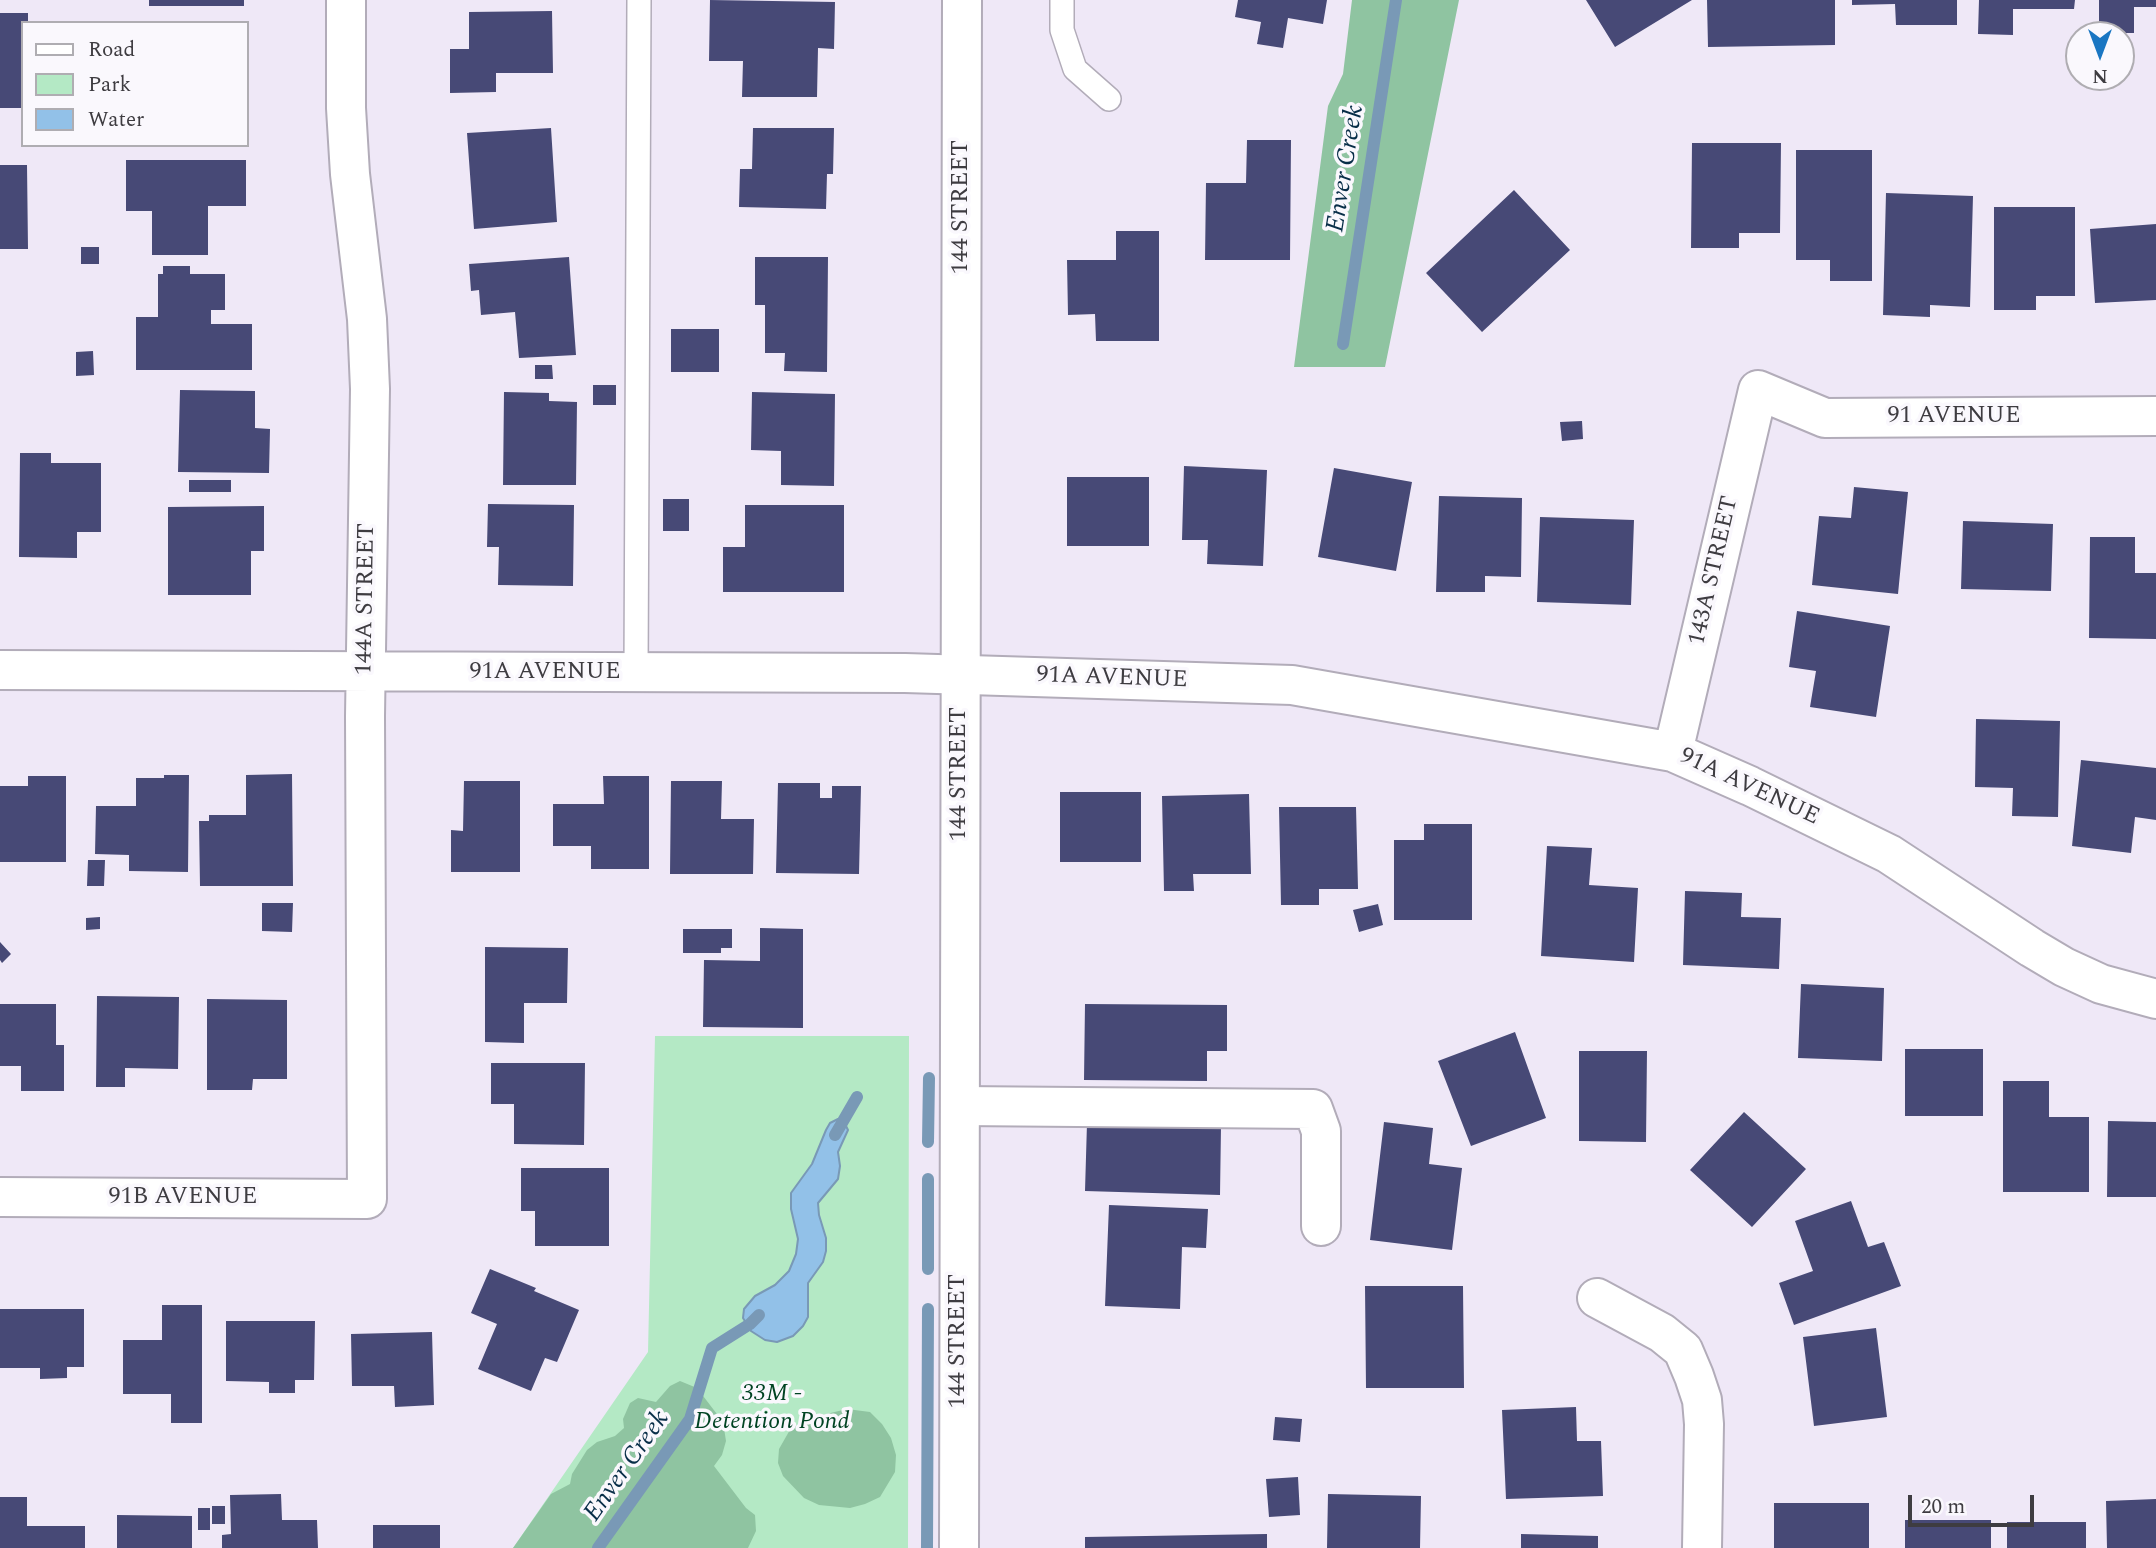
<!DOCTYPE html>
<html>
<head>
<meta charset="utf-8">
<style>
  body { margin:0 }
  #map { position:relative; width:2156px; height:1548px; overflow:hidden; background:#efe8f7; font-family:Spectral,serif }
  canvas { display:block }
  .legend { position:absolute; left:21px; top:21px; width:228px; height:126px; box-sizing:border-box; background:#faf8fd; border:2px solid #afadb2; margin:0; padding:9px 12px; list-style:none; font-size:21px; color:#3e3c41 }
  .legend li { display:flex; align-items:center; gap:14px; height:35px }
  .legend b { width:35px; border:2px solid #afadb2 }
  .north { position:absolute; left:2065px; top:21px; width:70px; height:70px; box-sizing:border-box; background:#faf8fd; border:2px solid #afadb2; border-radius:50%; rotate:180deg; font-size:19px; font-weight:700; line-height:28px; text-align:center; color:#3e3c41 }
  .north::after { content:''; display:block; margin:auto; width:24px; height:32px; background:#1a76c2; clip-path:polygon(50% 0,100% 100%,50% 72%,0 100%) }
  .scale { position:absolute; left:1908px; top:1495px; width:126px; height:32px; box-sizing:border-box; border:4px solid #3e3c41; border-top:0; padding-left:9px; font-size:21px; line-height:24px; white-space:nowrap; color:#3e3c41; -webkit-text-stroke:5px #faf8fd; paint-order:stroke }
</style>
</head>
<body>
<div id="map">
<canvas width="2156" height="1548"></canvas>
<ul class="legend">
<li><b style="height:9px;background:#fff"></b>Road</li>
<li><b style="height:19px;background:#b4e9c5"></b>Park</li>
<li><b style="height:19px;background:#92c1e8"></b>Water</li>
</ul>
<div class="north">N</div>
<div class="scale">20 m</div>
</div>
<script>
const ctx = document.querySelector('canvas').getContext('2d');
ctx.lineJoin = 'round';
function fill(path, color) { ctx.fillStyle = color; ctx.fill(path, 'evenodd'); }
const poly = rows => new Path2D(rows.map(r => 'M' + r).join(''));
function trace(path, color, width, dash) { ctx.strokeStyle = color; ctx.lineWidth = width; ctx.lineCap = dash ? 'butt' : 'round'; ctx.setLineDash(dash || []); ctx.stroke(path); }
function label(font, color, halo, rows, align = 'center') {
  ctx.font = font + ' Spectral,serif'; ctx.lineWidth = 7; ctx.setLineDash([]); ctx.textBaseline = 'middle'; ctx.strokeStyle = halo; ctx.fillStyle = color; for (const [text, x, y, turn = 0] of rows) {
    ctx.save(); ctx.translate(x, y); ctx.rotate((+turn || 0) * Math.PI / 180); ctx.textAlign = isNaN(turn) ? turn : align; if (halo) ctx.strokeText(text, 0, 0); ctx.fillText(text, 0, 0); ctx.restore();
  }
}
fill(poly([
  [655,1036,909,1036,908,1548,513,1548,648,1352]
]), '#b4e9c5');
fill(poly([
  [1352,0,1459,0,1385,367,1294,367,1328,106,1343,74],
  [680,1381,697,1388,723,1422,726,1441,722,1455,714,1466,746,1508,755,1515,756,1531,748,1548,513,1548,551,1494,570,1484,572,1474,587,1450,597,1442,615,1436,624,1428,623,1419,630,1403,638,1398,656,1402,670,1386],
  [847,1409,870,1412,882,1424,891,1438,896,1455,895,1472,880,1497,865,1504,850,1508,819,1505,804,1498,783,1476,778,1463,779,1449,791,1428,814,1417]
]), '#8fc4a1');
const water = poly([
  [838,1119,844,1122,848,1130,838,1152,840,1166,838,1179,818,1203,819,1215,826,1238,826,1251,823,1262,808,1283,808,1317,803,1326,793,1336,777,1342,765,1340,751,1331,743,1318,744,1309,755,1296,775,1285,789,1271,796,1254,798,1239,791,1209,791,1193,812,1164,826,1130,830,1123,838,1119]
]);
fill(water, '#92c1e8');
trace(water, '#7999b6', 2);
trace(poly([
  [1343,344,1396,0],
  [835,1135,857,1097],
  [928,1142,929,1078],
  [928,1269,928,1179],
  [598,1548,690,1419,712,1348,750,1324,759,1315],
  [927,1548,928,1309]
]), '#7999b6', 12);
fill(poly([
  [149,0,244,0,244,6,149,6],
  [710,0,835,2,834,49,818,48,817,97,742,97,743,61,709,61],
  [1238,0,1327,0,1323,24,1288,18,1283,48,1257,44,1261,22,1235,17],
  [1586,0,1692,0,1615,47],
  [1707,0,1835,0,1835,45,1708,47],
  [1852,0,1957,0,1957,25,1896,25,1895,4,1852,5],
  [1979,0,2075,0,2074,9,2013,9,2013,35,1978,34],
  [2099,0,2156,0,2156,7,2134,7,2134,33,2099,33],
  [552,11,553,73,496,73,496,92,450,93,450,49,469,49,469,12],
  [0,13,28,13,28,23,23,23,23,108,0,108],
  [551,128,557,222,474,229,467,133],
  [753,128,834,128,833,174,827,174,826,209,739,207,740,169,752,169],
  [1247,140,1291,140,1290,260,1205,260,1206,183,1246,183],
  [1692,143,1781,143,1780,233,1739,233,1739,248,1691,248],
  [1796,150,1872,150,1872,281,1830,281,1830,260,1796,260],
  [126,160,246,160,246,206,208,206,208,255,152,255,152,211,126,211],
  [0,165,27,165,28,249,0,249],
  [1514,190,1570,250,1482,332,1426,273],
  [1886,193,1973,196,1970,307,1930,305,1930,317,1883,315],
  [1994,207,2075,207,2075,296,2036,296,2036,310,1994,310],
  [2156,224,2156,300,2095,303,2090,229],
  [1116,231,1159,231,1159,341,1096,341,1095,314,1068,315,1067,260,1116,260],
  [81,247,99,247,99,264,81,264],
  [569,257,576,355,519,358,515,312,481,315,479,290,471,291,469,264],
  [755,257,828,257,827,372,784,371,785,353,765,353,765,305,755,305],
  [163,266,190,266,190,274,225,274,225,310,211,310,211,324,252,324,252,370,136,370,136,317,158,317,158,274,163,274],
  [671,329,719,329,719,372,671,372],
  [93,351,94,375,76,376,76,352],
  [535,365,552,365,553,379,535,379],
  [593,385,616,385,616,405,593,405],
  [180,390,255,391,255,428,270,429,269,473,178,472],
  [504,392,549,393,549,401,577,402,576,485,503,485],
  [752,392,835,394,834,486,781,485,781,451,751,450],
  [1582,421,1583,439,1562,441,1560,422],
  [20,453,51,453,51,463,101,463,101,532,77,532,77,558,19,557],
  [1184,466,1267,470,1263,566,1207,564,1208,540,1182,540],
  [1334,468,1412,482,1396,571,1318,557],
  [1067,477,1149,477,1149,546,1067,546],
  [189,480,231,480,231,492,189,492],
  [1854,487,1908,492,1898,594,1812,585,1819,516,1851,518],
  [1439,496,1522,498,1521,577,1485,576,1485,592,1436,592],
  [663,499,689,499,689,531,663,531],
  [488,504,574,505,573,586,498,585,499,547,487,547],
  [745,505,844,505,844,592,723,592,723,547,745,547],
  [264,506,264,551,251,551,251,595,168,595,168,507],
  [1540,517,1634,520,1631,605,1537,602],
  [1963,521,2053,524,2051,591,1961,589],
  [2090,537,2135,537,2135,573,2156,573,2156,639,2089,638],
  [1797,611,1890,626,1876,717,1810,707,1816,671,1789,667],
  [1976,719,2060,721,2058,817,2012,816,2013,788,1975,787],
  [2081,760,2156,768,2156,820,2135,817,2131,853,2072,846],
  [292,774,293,886,200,886,199,821,209,821,209,815,246,815,246,775],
  [164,775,189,775,188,872,129,871,129,855,95,854,96,806,136,806,136,778,164,778],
  [28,776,66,776,66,862,0,862,0,786,28,786],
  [603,776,649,776,649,869,591,869,591,846,553,846,553,804,604,804],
  [464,781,520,781,520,872,451,872,451,830,463,831],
  [671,781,722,781,721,819,754,819,753,874,670,874],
  [778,783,820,783,820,798,832,798,832,786,861,786,859,874,776,873],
  [1060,792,1141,792,1141,862,1060,862],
  [1249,794,1251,874,1193,874,1194,891,1164,891,1162,796],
  [1279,807,1356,807,1358,889,1319,889,1319,905,1281,905],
  [1424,824,1472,824,1472,920,1394,920,1394,840,1424,840],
  [1547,846,1592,848,1589,885,1638,888,1634,962,1541,956],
  [88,860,105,860,104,886,87,886],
  [1685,891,1742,893,1741,917,1781,918,1779,969,1683,965],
  [262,903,293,903,292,932,262,931],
  [1378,904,1383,925,1359,932,1353,910],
  [100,917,100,929,86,930,86,918],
  [760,928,803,929,803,1028,703,1027,704,960,760,961],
  [683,929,732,929,732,948,721,948,721,953,683,953],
  [0,942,11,954,2,963,0,960],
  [485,947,568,948,567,1003,524,1003,524,1043,485,1042],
  [1801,984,1884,988,1882,1061,1798,1058],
  [97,996,179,997,178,1069,125,1068,125,1087,96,1087],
  [207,999,287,1000,287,1079,253,1079,252,1090,207,1090],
  [0,1004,56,1004,56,1045,64,1045,64,1091,21,1091,21,1066,0,1066],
  [1085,1004,1227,1005,1227,1051,1207,1051,1207,1081,1084,1080],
  [1515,1032,1546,1118,1471,1146,1438,1061],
  [1905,1049,1983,1049,1983,1116,1905,1116],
  [1579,1051,1647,1051,1646,1142,1579,1141],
  [491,1063,585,1063,584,1145,514,1144,514,1104,491,1104],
  [2003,1081,2049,1081,2049,1117,2089,1117,2089,1192,2003,1192],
  [1744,1112,1806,1169,1752,1227,1690,1170],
  [2108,1121,2156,1122,2156,1197,2107,1197],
  [1384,1122,1433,1128,1429,1164,1462,1168,1452,1250,1370,1240],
  [1087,1123,1221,1126,1220,1195,1085,1191],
  [521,1168,609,1168,609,1246,535,1246,535,1211,521,1211],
  [1851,1201,1868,1247,1884,1242,1901,1286,1794,1325,1779,1283,1813,1271,1795,1221],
  [1109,1205,1208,1209,1206,1248,1182,1247,1180,1309,1105,1306],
  [490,1269,536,1288,534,1291,579,1310,557,1362,545,1358,531,1391,478,1369,497,1324,471,1313],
  [1365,1286,1463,1286,1464,1388,1366,1388],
  [162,1305,202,1305,202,1423,171,1423,171,1394,123,1394,123,1340,162,1340],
  [0,1309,84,1309,84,1367,67,1367,67,1378,40,1379,40,1368,0,1368],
  [226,1321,315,1321,314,1380,295,1380,295,1393,269,1393,269,1382,226,1381],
  [1876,1328,1887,1417,1814,1426,1803,1337],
  [432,1332,434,1405,395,1407,394,1386,352,1386,351,1334],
  [1576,1407,1577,1441,1601,1441,1603,1496,1506,1499,1502,1410],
  [1275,1417,1302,1419,1300,1442,1273,1440],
  [1298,1477,1300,1515,1269,1517,1266,1479],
  [281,1494,282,1520,317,1520,318,1548,222,1548,222,1535,231,1534,230,1495],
  [1328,1494,1421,1496,1420,1548,1327,1548],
  [0,1497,27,1497,27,1526,85,1526,85,1548,0,1548],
  [2156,1499,2156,1548,2107,1548,2106,1501],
  [1774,1503,1869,1503,1869,1548,1774,1548],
  [212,1506,225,1506,225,1524,212,1524],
  [198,1508,210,1508,210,1530,198,1530],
  [117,1515,192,1516,192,1548,117,1548],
  [1905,1520,1991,1520,1991,1548,1905,1548],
  [2007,1522,2086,1522,2086,1548,2007,1548],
  [373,1525,440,1525,440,1548,373,1548],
  [1267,1534,1267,1548,1085,1548,1085,1537],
  [1521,1534,1598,1536,1598,1548,1521,1548]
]), '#474976');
const lane = poly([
  [1062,0,1062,30,1075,69,1109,99],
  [636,673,639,0]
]);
const street = poly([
  [0,670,905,673,1292,685,1673,752,1750,786,1889,854,2032,948,2064,967,2101,984,2156,999],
  [1673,752,1758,390,1825,418,2156,416],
  [960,1106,1313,1109,1321,1131,1321,1226],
  [0,1197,367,1199,365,716,370,389,367,319,350,174,346,108,346,0],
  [1597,1298,1662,1333,1683,1350,1694,1376,1702,1400,1704,1424,1702,1548]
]);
const secondary = poly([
  [959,1548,962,0]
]);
trace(lane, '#b2acb9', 26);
trace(street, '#b2acb9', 42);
trace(secondary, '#b2acb9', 42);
trace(lane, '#fff', 23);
trace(street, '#fff', 38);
trace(secondary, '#fff', 38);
label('24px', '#3e3c41', '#faf8fd', [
  ["144 STREET",962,207,-90],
  ["91 AVENUE",1954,417],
  ["143A STREET",1715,571,-77],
  ["144A STREET",367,599,-89],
  ["91A AVENUE",545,673],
  ["91A AVENUE",1112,679,2],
  ["144 STREET",960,774,-90],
  ["91A AVENUE",1749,788,25],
  ["91B AVENUE",183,1198],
  ["144 STREET",959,1341,-90]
]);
label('italic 24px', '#004323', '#faf8fd', [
  ["33M -",772,1395],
  ["Detention Pond",772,1423]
]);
label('italic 26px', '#082e48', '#faf8fd', [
  ["Enver Creek",1347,169,-81],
  ["Enver Creek",628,1467,-55]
]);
</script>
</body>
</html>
